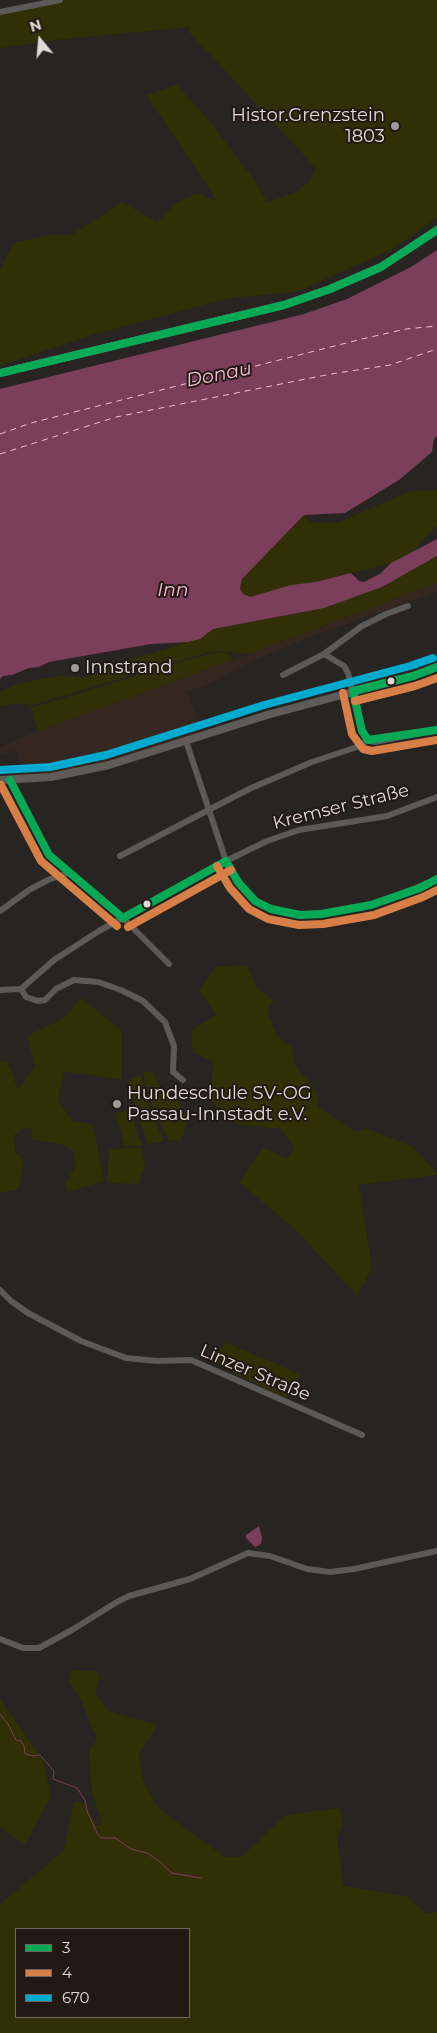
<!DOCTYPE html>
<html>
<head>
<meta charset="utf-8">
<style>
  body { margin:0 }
  #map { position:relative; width:437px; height:2033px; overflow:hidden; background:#282422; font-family:Montserrat,sans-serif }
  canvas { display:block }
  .legend { position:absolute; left:15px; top:1928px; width:175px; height:90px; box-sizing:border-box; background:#221914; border:1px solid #6e6662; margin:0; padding:6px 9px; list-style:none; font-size:15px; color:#e0dad6 }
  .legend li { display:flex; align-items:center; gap:10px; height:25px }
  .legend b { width:25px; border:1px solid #6e6662 }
  .north { position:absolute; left:15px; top:15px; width:50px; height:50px; -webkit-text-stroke:4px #221914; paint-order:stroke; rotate:343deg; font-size:14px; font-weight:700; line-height:20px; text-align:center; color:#e0dad6 }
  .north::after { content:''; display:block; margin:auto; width:18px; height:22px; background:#e0dad6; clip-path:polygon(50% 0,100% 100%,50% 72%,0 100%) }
</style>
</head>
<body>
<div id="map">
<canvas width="437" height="2033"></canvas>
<ul class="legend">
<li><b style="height:6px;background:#06aa56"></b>3</li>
<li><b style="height:6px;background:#d77f47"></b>4</li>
<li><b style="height:6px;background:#00a9ce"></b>670</li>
</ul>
<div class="north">N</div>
</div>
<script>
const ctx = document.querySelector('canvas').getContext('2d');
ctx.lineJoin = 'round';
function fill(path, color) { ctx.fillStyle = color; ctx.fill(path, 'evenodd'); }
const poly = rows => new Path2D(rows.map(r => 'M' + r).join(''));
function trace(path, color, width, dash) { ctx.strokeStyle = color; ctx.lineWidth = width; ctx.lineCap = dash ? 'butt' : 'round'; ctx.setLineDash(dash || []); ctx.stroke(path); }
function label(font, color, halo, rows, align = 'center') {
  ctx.font = font + ' Montserrat,sans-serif'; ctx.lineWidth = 4; ctx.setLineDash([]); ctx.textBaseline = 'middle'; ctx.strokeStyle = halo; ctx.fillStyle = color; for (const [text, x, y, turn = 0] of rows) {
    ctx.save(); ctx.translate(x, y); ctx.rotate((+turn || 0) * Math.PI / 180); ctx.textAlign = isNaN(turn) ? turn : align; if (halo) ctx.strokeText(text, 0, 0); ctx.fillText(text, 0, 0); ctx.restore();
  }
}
fill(poly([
  [437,583,437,592,307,638,250,662,205,686,187,691,202,731,102,764,57,773,7,776,22,767,17,750,0,755,0,747,38,731,249,654]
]), '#34271f');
fill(poly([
  [65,0,437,0,437,218,391,250,296,292,230,298,95,334,0,366,0,270,11,247,17,242,51,235,71,235,122,202,157,222,177,202,197,193,218,202,146,95,177,85,206,117,249,173,268,202,294,193,308,183,316,168,189,32,190,27,63,39,0,48,0,14],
  [437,490,437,526,411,554,391,563,316,582,250,597,242,594,240,589,242,579,304,515,309,522,337,523,411,491],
  [437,556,437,583,249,654,219,651,209,652,30,706,27,703,0,706,0,692,17,684,58,676,83,677,101,673,131,659,177,646,183,642,206,635,213,629,324,608,382,587],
  [223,652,230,654,232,660,38,731,31,708,190,659,213,653],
  [247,965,257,989,274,1000,267,1010,277,1036,291,1047,294,1064,316,1091,318,1107,356,1132,365,1128,413,1147,437,1173,437,1175,359,1185,372,1268,357,1296,298,1232,239,1182,263,1147,287,1159,294,1149,281,1129,237,1124,208,1099,214,1063,193,1052,191,1030,216,1015,199,990,216,967],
  [81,998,121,1030,121,1080,64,1071,58,1100,72,1120,93,1125,104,1181,68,1192,65,1184,76,1165,73,1150,61,1144,31,1139,32,1128,23,1129,14,1135,15,1153,24,1160,18,1190,0,1193,0,1060,8,1062,18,1090,35,1067,27,1036,64,1018],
  [143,1072,153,1072,163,1093,178,1100,188,1120,181,1141,169,1140,153,1111],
  [141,1075,151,1113,164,1141,148,1144,127,1081],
  [130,1110,142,1146,125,1146,115,1113],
  [141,1148,145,1165,139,1184,107,1183,109,1149],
  [224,1342,267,1360,301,1375,286,1398,213,1363],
  [71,1670,94,1671,100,1675,95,1693,109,1711,157,1725,139,1754,143,1781,159,1809,225,1857,241,1857,286,1815,339,1808,343,1822,337,1839,343,1886,406,1896,426,1913,437,1912,437,2033,0,2033,0,1904,63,1851,74,1802,86,1804,97,1827,102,1821,92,1794,89,1750,97,1739,78,1694,69,1681],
  [189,1929,189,2017,16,2017,16,1929],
  [0,1699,43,1760,51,1796,25,1845,0,1827]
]), '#312f05');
fill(poly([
  [437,250,437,436,434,439,432,452,399,480,345,513,304,515,242,579,240,589,243,594,250,597,291,585,316,582,351,573,359,581,364,582,380,574,391,563,437,539,437,556,382,587,324,608,213,629,200,639,188,642,151,644,49,662,39,667,29,668,12,675,3,676,0,679,0,389,304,314,347,299,411,267],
  [259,1526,262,1538,261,1544,255,1547,246,1538,246,1535]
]), '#7b3f5c');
trace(poly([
  [0,1714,8,1724,16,1740,21,1741,24,1746,25,1754,33,1756,40,1755,54,1771,53,1779,77,1788,85,1800,87,1811,97,1833,101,1838,115,1838,131,1849,147,1853,159,1861,172,1873,201,1878]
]), '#7b3f5c', 1);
trace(poly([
  [0,434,31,423,362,339,406,329,437,326],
  [0,454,116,417,331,374,390,365,437,349]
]), '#f8bcd6', 1, [6, 5]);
trace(poly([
  [0,12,60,0],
  [324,654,344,666,348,673,362,731,368,740,375,742,437,730],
  [283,675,324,654,362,626,386,614,408,606],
  [186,741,226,861,243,888,255,901,262,905,279,911,300,915,342,911,384,901,437,879],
  [10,780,49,855,123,918,169,964],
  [120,856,249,789,312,762,357,747,368,740],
  [0,911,29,890,48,880,68,873],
  [21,989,54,960,99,931,226,861,267,841,299,830,387,816,437,797],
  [0,990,21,989,26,997,38,1001,45,1000,56,989,74,980,98,982,121,990,143,1001,165,1022,174,1046,173,1072,183,1080],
  [0,1290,11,1301,28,1313,81,1341,126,1358,157,1361,191,1360,362,1435],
  [0,1639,23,1648,39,1648,72,1630,117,1602,129,1596,190,1579,248,1553,270,1556,307,1569,330,1572,354,1569,437,1551]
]), '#5c5a58', 6);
trace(poly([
  [0,373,284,305,330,289,381,267,437,230],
  [0,780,51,777,109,765,267,715,413,676,437,667]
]), '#5e5b59', 8);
trace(poly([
  [0,373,284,305,330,289,381,267,437,230],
  [353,691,362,731,368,740,437,730],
  [353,691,413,676,437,667],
  [10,780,49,855,123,918],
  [226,861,238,882,255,901,271,909,300,915,321,914,371,905,420,888,437,879],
  [123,918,226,861]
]), '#06aa56', 8);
trace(poly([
  [343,693,352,734,363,749,372,751,437,740],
  [355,701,415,686,437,678],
  [1,785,41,861,117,926],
  [217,866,230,888,249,909,268,919,299,925,323,924,374,915,423,897,437,890],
  [128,927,231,870]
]), '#d77f47', 8);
trace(poly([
  [0,770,50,767,106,755,264,705,410,666,433,658]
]), '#00a9ce', 8);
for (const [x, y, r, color] of [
  [395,126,5,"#a09a97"],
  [75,668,5,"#a09a97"],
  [391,681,4.5,"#e0dad6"],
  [147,904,4.5,"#e0dad6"],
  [117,1104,5,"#a09a97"]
]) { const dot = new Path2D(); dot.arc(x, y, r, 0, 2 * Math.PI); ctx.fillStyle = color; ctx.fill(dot); trace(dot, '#221914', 2); }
label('18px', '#e0dad6', '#221914', [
  ["Histor.Grenzstein",385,116,"right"],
  ["1803",385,137,"right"],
  ["Innstrand",85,668],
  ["Hundeschule SV-OG",127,1094],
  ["Passau-Innstadt e.V.",127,1115]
], 'left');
label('18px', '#e0dad6', '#221914', [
  ["Kremser Straße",341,807,-14],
  ["Linzer Straße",255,1373,23]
]);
label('italic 19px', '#f8bcd6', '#221914', [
  ["Donau",219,375,-11],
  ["Inn",173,590]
]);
</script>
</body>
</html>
